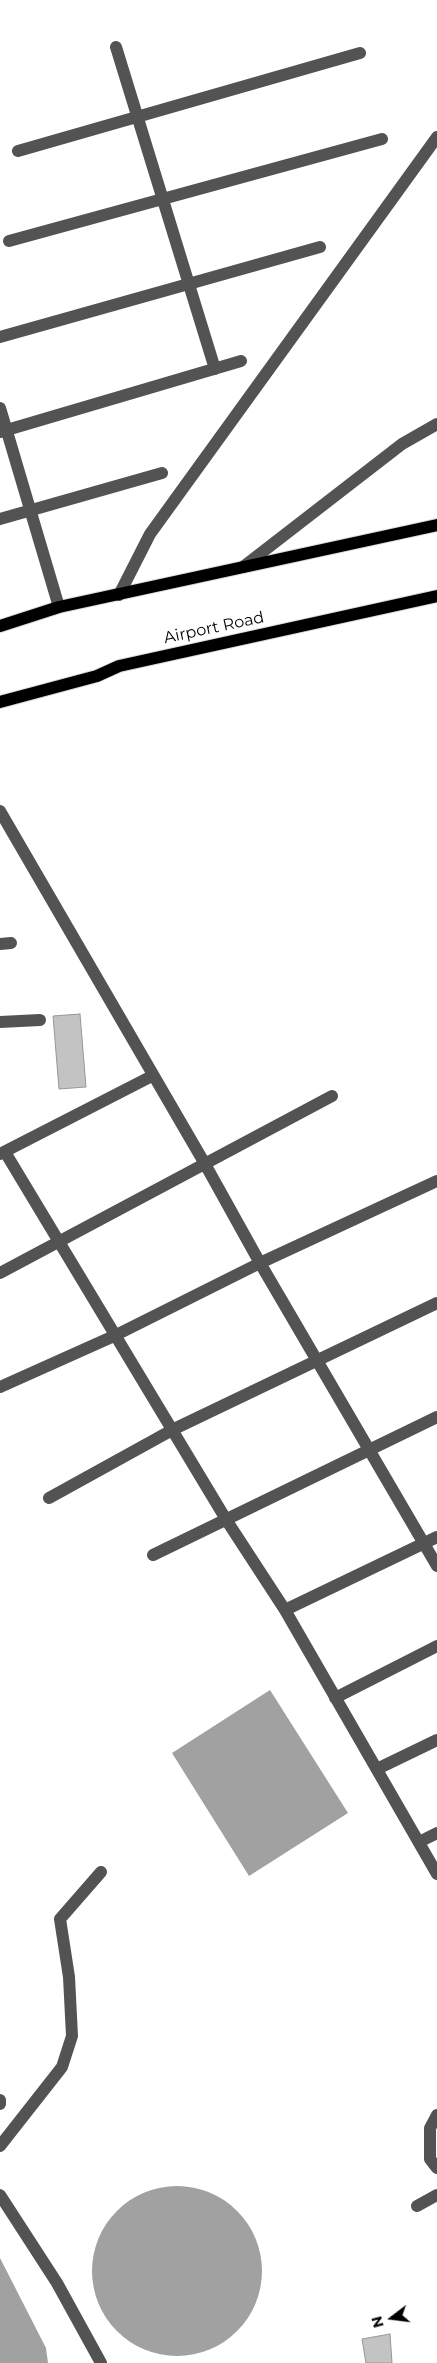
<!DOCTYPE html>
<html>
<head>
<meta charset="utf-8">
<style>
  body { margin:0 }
  #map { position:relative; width:437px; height:2363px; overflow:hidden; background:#fff; font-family:Montserrat,sans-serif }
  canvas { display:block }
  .north { position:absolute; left:367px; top:2293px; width:50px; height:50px; -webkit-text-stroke:4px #fff; paint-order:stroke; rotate:255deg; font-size:14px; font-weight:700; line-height:20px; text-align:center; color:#000 }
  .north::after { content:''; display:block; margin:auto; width:18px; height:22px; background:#000; clip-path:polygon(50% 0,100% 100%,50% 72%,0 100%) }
</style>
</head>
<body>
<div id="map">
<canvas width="437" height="2363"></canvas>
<div class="north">N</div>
</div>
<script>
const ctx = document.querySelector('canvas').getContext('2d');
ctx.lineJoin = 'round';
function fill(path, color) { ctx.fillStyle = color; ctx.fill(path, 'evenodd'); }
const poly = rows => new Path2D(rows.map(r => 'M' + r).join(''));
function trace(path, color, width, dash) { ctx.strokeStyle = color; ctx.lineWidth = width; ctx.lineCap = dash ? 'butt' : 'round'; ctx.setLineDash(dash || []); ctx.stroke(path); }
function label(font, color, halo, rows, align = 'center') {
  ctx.font = font + ' Montserrat,sans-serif'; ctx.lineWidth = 4; ctx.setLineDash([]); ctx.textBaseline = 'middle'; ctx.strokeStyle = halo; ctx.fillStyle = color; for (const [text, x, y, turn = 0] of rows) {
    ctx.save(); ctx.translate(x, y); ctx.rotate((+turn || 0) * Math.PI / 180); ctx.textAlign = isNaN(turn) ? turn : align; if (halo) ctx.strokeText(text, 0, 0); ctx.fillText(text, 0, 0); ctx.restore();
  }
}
fill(poly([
  [270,1690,348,1813,249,1876,172,1753],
  '92 2271a85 85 0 1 1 170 0a85 85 0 1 1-170 0Z',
  [0,2258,46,2348,48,2363,0,2363]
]), '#a1a1a1');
const building = poly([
  [80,1014,86,1087,59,1089,53,1016,80,1014],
  [390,2334,392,2363,366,2363,362,2339,390,2334]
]);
fill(building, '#c3c3c3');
trace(building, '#979797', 1);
const major = poly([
  [0,626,59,607,437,525],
  [0,702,97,676,119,666,437,596]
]);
trace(major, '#dbdbdb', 14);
trace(poly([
  [116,47,215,369],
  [18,151,360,53],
  [9,241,382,139],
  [0,337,320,247],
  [0,408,59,607],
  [0,432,241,361],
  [0,519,162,473],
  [243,567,402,444,437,424],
  [119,595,150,534,437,137],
  [0,811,205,1164,260,1263,437,1566],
  [0,944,11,943],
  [0,1022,40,1020],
  [5,1152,227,1521,285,1610,437,1874],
  [0,1154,152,1076],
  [0,1273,332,1096],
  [0,1387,114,1336,260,1263,437,1181],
  [49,1498,174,1429,437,1303],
  [153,1555,437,1417],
  [285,1610,437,1537],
  [335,1698,437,1646],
  [377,1769,437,1740],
  [419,1842,437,1833],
  [0,2100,0,2104],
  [437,2115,430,2128,430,2159,437,2168],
  [0,2146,62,2067,72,2036,69,1977,60,1919,101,1872],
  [0,2195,57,2283,101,2363],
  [417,2206,437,2195]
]), '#535353', 12);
trace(major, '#000', 12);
label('16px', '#000', '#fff', [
  ["Airport Road",214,628,-12]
]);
</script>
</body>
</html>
